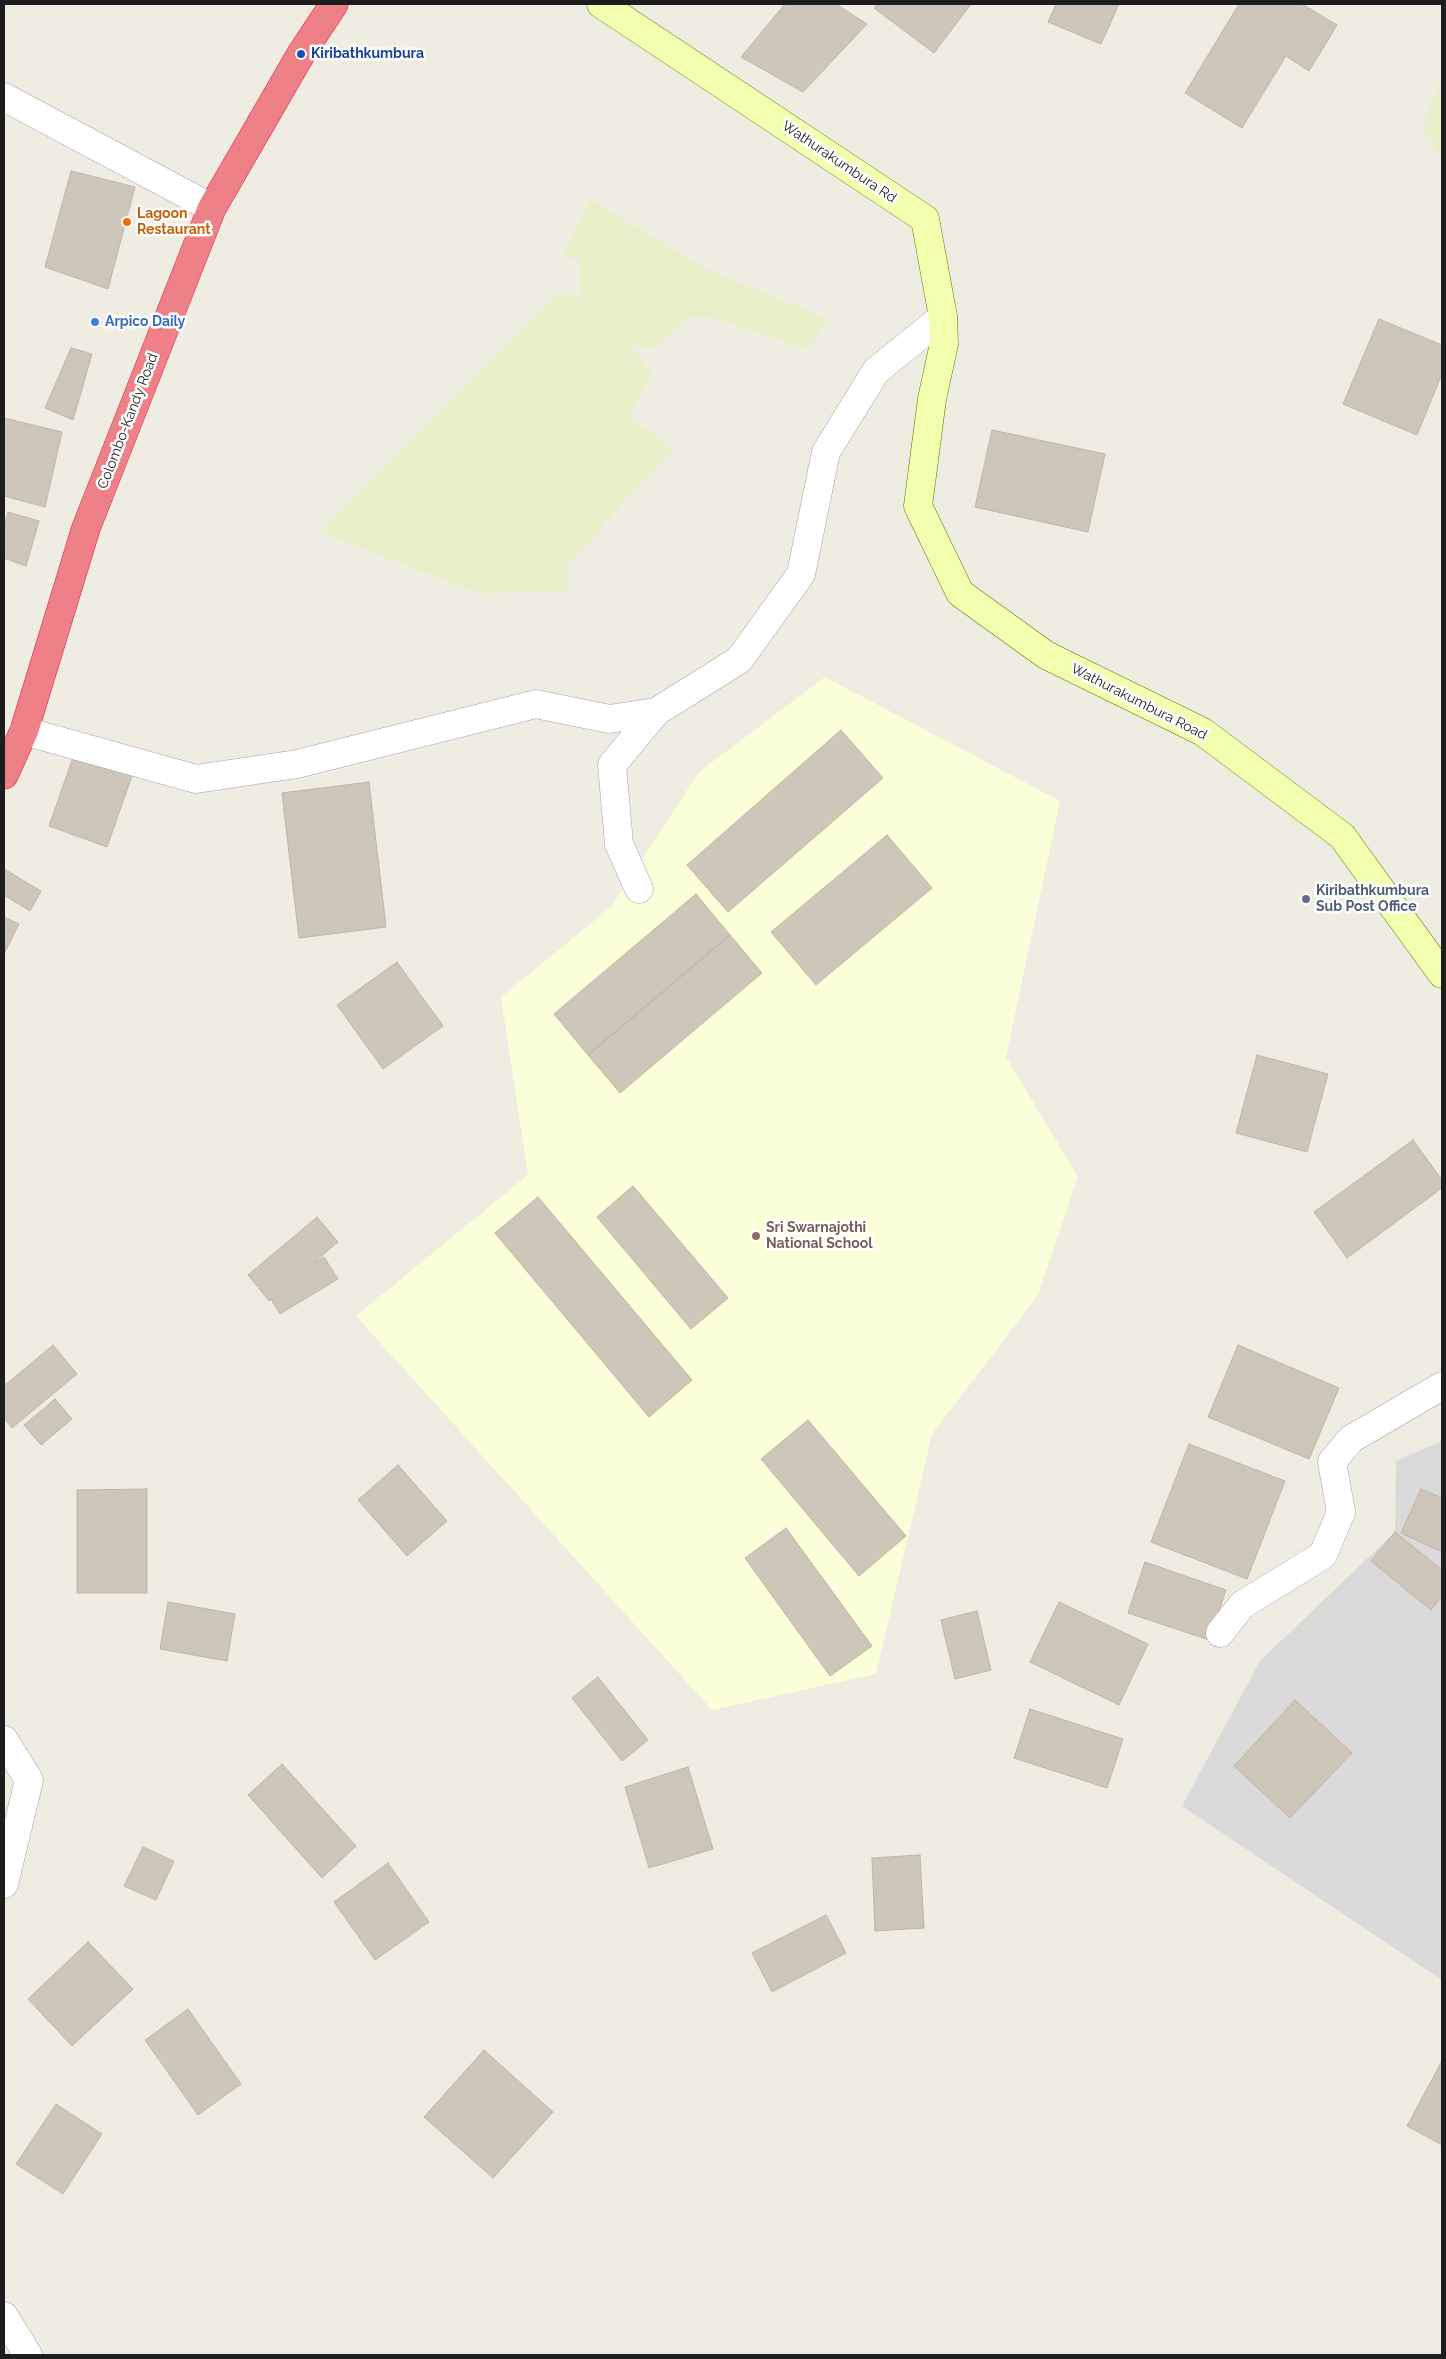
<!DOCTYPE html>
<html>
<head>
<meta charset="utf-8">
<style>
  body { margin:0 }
  #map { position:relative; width:1446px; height:2359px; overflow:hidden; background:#efece1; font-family:Raleway,sans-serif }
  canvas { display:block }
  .frame { position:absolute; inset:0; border:5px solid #1d1d1d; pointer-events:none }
</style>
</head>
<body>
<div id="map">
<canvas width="1446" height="2359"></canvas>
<div class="frame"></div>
</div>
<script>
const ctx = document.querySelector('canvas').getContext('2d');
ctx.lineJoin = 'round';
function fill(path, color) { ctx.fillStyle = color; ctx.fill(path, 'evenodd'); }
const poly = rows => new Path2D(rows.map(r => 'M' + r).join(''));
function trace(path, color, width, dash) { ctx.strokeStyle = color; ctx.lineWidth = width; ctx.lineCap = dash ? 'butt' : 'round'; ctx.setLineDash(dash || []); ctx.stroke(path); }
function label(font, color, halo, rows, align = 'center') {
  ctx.font = font + ' Raleway,sans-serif'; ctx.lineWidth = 5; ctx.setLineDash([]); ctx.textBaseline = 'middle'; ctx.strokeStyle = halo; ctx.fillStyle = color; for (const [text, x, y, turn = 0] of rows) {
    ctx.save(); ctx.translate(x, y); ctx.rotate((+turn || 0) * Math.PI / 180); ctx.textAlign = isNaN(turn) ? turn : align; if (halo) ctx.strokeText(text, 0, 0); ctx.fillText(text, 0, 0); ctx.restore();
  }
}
fill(poly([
  [1442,1441,1442,1980,1182,1806,1260,1661,1395,1532,1396,1461]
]), '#dbdada');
fill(poly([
  [825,677,1060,801,1006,1057,1078,1177,1038,1295,932,1434,876,1674,712,1710,356,1316,528,1175,501,997,611,907,699,772]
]), '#faffda');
fill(poly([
  [1442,78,1442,163,1423,126],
  [590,199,704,268,827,319,809,350,710,317,688,317,652,350,627,343,652,374,629,417,673,450,566,566,567,591,481,594,320,532,557,294,579,298,580,261,563,255]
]), '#e8f0ca');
const building = poly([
  [785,4,836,4,867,24,803,92,741,57,785,4],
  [877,4,971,4,934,53,874,8,877,4],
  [1056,4,1119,4,1101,44,1048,22,1056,4],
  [1239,4,1302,4,1337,25,1309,71,1286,56,1242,128,1185,93,1239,4],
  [71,171,135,187,108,289,45,267,71,171],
  [1379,319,1442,345,1442,374,1417,435,1343,404,1379,319],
  [71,348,92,354,73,420,45,408,71,348],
  [4,418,62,432,45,507,4,496,4,418],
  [992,430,1105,454,1088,532,975,507,992,430],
  [8,512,39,521,26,566,4,558,4,528,8,512],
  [841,730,883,778,728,912,687,865,841,730],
  [76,749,134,770,107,847,49,826,76,749],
  [369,782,386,927,299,938,282,793,369,782],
  [887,835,932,888,816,985,771,932,887,835],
  [6,870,41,891,30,911,4,895,4,875,6,870],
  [696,894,730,935,588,1055,554,1014,696,894],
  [4,917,19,924,4,954,4,917],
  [730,935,762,973,620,1093,588,1055,730,935],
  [397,962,443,1026,383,1069,337,1005,397,962],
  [1257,1055,1328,1074,1307,1152,1236,1133,1257,1055],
  [1413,1140,1442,1180,1442,1188,1347,1258,1314,1212,1413,1140],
  [633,1186,728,1298,691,1329,597,1217,633,1186],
  [538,1197,692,1380,649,1417,495,1233,538,1197],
  [317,1217,338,1242,313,1263,324,1257,338,1279,280,1314,271,1299,269,1301,248,1275,317,1217],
  [53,1345,77,1374,12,1428,4,1418,4,1386,53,1345],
  [1238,1345,1339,1388,1309,1459,1208,1417,1238,1345],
  [55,1399,72,1419,41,1445,24,1425,55,1399],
  [808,1420,906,1536,859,1576,761,1459,808,1420],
  [1189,1444,1285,1481,1247,1579,1151,1542,1189,1444],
  [398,1465,447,1521,407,1556,358,1500,398,1465],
  [147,1489,147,1593,77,1593,77,1490,147,1489],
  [1421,1489,1442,1498,1442,1552,1401,1533,1421,1489],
  [786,1528,872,1646,830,1676,745,1558,786,1528],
  [1395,1532,1442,1570,1442,1596,1431,1610,1371,1561,1395,1532],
  [1145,1562,1226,1590,1209,1640,1128,1613,1145,1562],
  [168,1602,235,1614,227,1661,160,1649,168,1602],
  [1059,1602,1148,1644,1119,1705,1030,1662,1059,1602],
  [977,1611,991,1670,955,1679,941,1620,977,1611],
  [598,1677,648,1740,622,1761,572,1698,598,1677],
  [1295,1700,1352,1753,1290,1818,1234,1766,1295,1700],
  [1030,1709,1123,1739,1107,1788,1014,1758,1030,1709],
  [282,1764,356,1846,322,1878,248,1795,282,1764],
  [688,1767,713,1849,649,1868,625,1787,688,1767],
  [143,1847,174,1861,156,1900,124,1886,143,1847],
  [920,1855,924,1928,875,1931,872,1858,920,1855],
  [388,1863,429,1922,375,1960,334,1902,388,1863],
  [826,1915,846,1953,772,1992,752,1953,826,1915],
  [88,1942,133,1989,72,2046,28,1999,88,1942],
  [188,2009,241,2084,198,2115,145,2040,188,2009],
  [484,2050,553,2112,493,2178,424,2117,484,2050],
  [1442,2061,1442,2145,1407,2126,1442,2061],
  [56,2104,102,2134,63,2194,16,2164,56,2104]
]);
fill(building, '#cfc6ba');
trace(building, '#c2b4a2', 1);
const street = poly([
  [4,97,212,208],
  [24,731,196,779,297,764,536,704,609,719,656,712],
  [639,889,619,844,612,765,656,712,739,660,801,574,826,452,876,371,943,317],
  [1220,1633,1242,1605,1323,1555,1341,1512,1332,1462,1351,1439,1442,1386],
  [4,1740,29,1780,4,1884],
  [4,2316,28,2355]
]);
const secondary = poly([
  [601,4,925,219,943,317,944,344,932,399,918,506,960,593,1046,655,1203,732,1342,836,1442,974]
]);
const highway = poly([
  [4,775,24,731,86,528,212,208,301,54,334,4]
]);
trace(street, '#a4a4a4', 29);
trace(secondary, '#5b7700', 29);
trace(highway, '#e81442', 29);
trace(street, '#fff', 28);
trace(secondary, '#f1ffaf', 28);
trace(highway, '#ee8188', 28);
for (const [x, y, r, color] of [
  [301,54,5,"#1a4fb4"],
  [127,222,5,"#e8710a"],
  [95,322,5,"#3f7fe0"],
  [1306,899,5,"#5c6f8a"],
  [756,1236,5,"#8d6e63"]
]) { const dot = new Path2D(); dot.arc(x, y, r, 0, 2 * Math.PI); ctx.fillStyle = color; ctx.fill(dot); trace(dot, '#fff', 2); }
label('bold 14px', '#164399', '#fff', [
  ["Kiribathkumbura",311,54]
], 'left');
label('14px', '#1d1d1d', '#fff', [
  ["Wathurakumbura Rd",839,162,34],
  ["Colombo-Kandy Road",128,421,-69],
  ["Wathurakumbura Road",1139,702,27]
]);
label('bold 14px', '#c56008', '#fff', [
  ["Lagoon",137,214],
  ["Restaurant",137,230]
], 'left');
label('bold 14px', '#366cbe', '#fff', [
  ["Arpico Daily",105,322]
], 'left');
label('bold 14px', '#4e5e75', '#fff', [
  ["Kiribathkumbura",1316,891],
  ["Sub Post Office",1316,907]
], 'left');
label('bold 14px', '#785e54', '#fff', [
  ["Sri Swarnajothi",766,1228],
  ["National School",766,1244]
], 'left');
</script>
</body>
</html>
